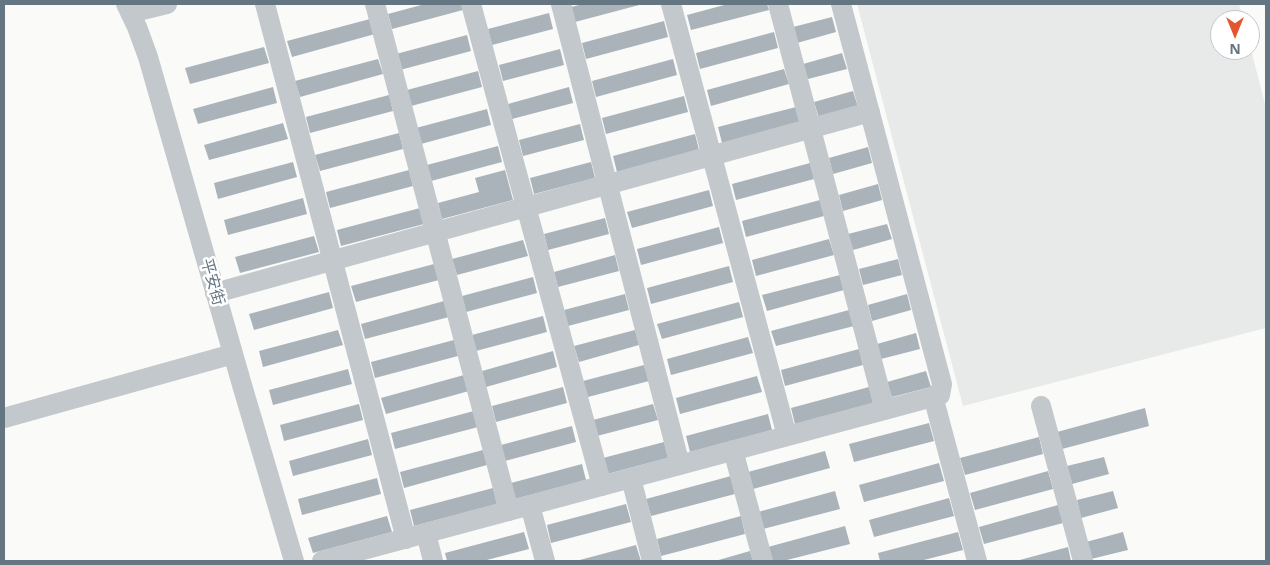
<!DOCTYPE html>
<html>
<head>
<meta charset="utf-8">
<style>
  body { margin:0 }
  #map { position:relative; width:1270px; height:565px; overflow:hidden; background:#fafaf8; font-family:"Open Sans",sans-serif }
  canvas { display:block }
  .frame { position:absolute; inset:0; border:5px solid #657683; pointer-events:none }
  .north { position:absolute; left:1210px; top:10px; width:50px; height:50px; box-sizing:border-box; background:#fff; border:1px solid #c1c8cd; border-radius:50%; rotate:180deg; font-size:14px; font-weight:700; line-height:20px; text-align:center; color:#657683 }
  .north::after { content:''; display:block; margin:auto; width:18px; height:22px; background:#e4572e; clip-path:polygon(50% 0,100% 100%,50% 72%,0 100%) }
</style>
</head>
<body>
<div id="map">
<canvas width="1270" height="565"></canvas>
<div class="frame"></div>
<div class="north">N</div>
</div>
<script>
const ctx = document.querySelector('canvas').getContext('2d');
ctx.lineJoin = 'round';
function fill(path, color) { ctx.fillStyle = color; ctx.fill(path, 'evenodd'); }
const poly = rows => new Path2D(rows.map(r => 'M' + r).join(''));
function trace(path, color, width, dash) { ctx.strokeStyle = color; ctx.lineWidth = width; ctx.lineCap = dash ? 'butt' : 'round'; ctx.setLineDash(dash || []); ctx.stroke(path); }
function label(font, color, halo, rows, align = 'center') {
  ctx.font = font + ' "Open Sans","Noto Sans SC",sans-serif'; ctx.lineWidth = 5; ctx.setLineDash([]); ctx.textBaseline = 'middle'; ctx.strokeStyle = halo; ctx.fillStyle = color; for (const [text, x, y, turn = 0] of rows) {
    ctx.save(); ctx.translate(x, y); ctx.rotate((+turn || 0) * Math.PI / 180); ctx.textAlign = isNaN(turn) ? turn : align; if (halo) ctx.strokeText(text, 0, 0); ctx.fillText(text, 0, 0); ctx.restore();
  }
}
fill(poly([
  [857,4,1239,4,1243,20,1220,20,1220,50,1250,50,1250,46,1266,108,1266,328,963,406]
]), '#e8e9e9');
fill(poly([
  [425,4,462,4,463,10,392,29,388,14],
  [583,4,643,4,575,22,571,7],
  [728,4,767,4,769,10,691,30,687,15],
  [549,13,553,29,492,45,488,29],
  [832,17,836,32,797,43,793,27],
  [370,19,375,34,292,57,287,41],
  [664,21,668,37,586,59,582,43],
  [774,32,778,48,700,69,696,53],
  [467,35,471,51,400,70,396,54],
  [264,47,269,63,190,84,185,68],
  [560,49,564,65,503,81,499,65],
  [842,53,847,69,808,79,803,64],
  [378,59,383,74,300,97,295,81],
  [673,59,677,75,596,97,592,81],
  [784,69,789,84,711,106,707,90],
  [478,71,482,87,411,106,407,90],
  [273,87,277,103,198,124,193,109],
  [569,87,573,103,512,119,508,104],
  [853,91,858,107,819,118,814,102],
  [389,95,393,111,310,133,306,117],
  [684,96,688,112,606,134,602,118],
  [796,107,800,123,722,143,718,127],
  [487,109,491,125,421,144,416,128],
  [283,123,288,139,209,160,204,145],
  [580,124,584,140,523,156,519,140],
  [399,133,403,149,320,171,315,155],
  [695,134,699,150,617,172,613,156],
  [498,146,502,162,431,181,427,165],
  [868,147,872,163,833,174,829,158],
  [293,162,297,177,218,199,214,183],
  [591,162,595,178,534,194,530,178],
  [810,163,814,179,736,200,732,184],
  [409,170,413,186,330,208,326,192],
  [505,170,513,200,442,219,438,203,479,192,475,178],
  [878,184,882,200,843,211,839,195],
  [709,190,713,206,632,228,627,212],
  [303,198,307,214,228,235,224,220],
  [820,200,824,216,746,237,742,221],
  [420,208,424,224,341,246,337,230],
  [605,218,609,234,548,250,544,234],
  [887,224,892,239,853,250,848,234],
  [719,227,723,243,641,265,637,249],
  [314,236,319,252,240,273,235,257],
  [829,239,834,255,756,276,752,260],
  [523,240,528,256,457,275,452,259],
  [615,255,619,271,558,287,554,272],
  [898,259,902,275,863,285,859,269],
  [434,264,439,280,356,302,351,286],
  [729,266,733,282,651,304,647,288],
  [840,275,844,290,767,311,762,295],
  [533,277,537,293,466,312,462,296],
  [329,292,333,308,254,330,249,314],
  [625,294,629,310,568,326,564,310],
  [907,294,911,310,872,321,868,305],
  [444,301,449,317,365,339,361,324],
  [739,302,743,317,662,339,657,324],
  [849,310,854,326,776,346,771,331],
  [543,316,547,332,476,351,472,335],
  [338,330,343,345,263,367,259,351],
  [635,330,639,345,579,362,574,346],
  [916,333,920,349,881,359,877,344],
  [748,337,753,353,671,375,667,359],
  [454,340,458,356,375,378,371,362],
  [859,349,863,365,785,386,781,370],
  [553,351,557,367,486,387,482,371],
  [644,365,649,381,588,397,583,381],
  [348,369,352,384,273,405,269,390],
  [926,371,931,387,892,397,887,382],
  [464,375,469,391,386,414,381,398],
  [757,376,762,392,680,414,676,398],
  [563,387,567,403,496,422,492,406],
  [869,387,873,403,795,424,791,408],
  [359,404,363,420,284,441,280,425],
  [653,404,658,420,597,436,593,420],
  [1145,408,1149,426,1062,449,1057,432],
  [474,411,478,427,395,449,391,433],
  [768,414,772,430,690,452,686,436],
  [929,423,934,441,854,462,849,444],
  [572,426,576,442,505,461,501,445],
  [1039,437,1043,454,965,475,960,458],
  [368,439,372,455,293,476,289,461],
  [664,442,668,458,607,474,603,458],
  [483,450,487,465,404,488,400,472],
  [825,451,830,468,753,489,748,472],
  [1104,457,1109,474,1072,484,1067,466],
  [939,463,944,481,864,502,859,485],
  [582,464,586,480,515,499,511,483],
  [1048,471,1053,489,975,510,970,493],
  [731,476,735,494,651,516,646,499],
  [377,478,381,494,302,515,298,499],
  [493,488,497,504,414,526,410,510],
  [835,491,840,509,763,529,758,512],
  [1113,491,1118,508,1081,518,1077,500],
  [949,498,954,516,874,537,869,520],
  [626,504,631,522,551,543,547,525],
  [1058,505,1063,523,984,544,979,527],
  [387,516,392,532,313,553,308,538],
  [741,516,745,534,661,556,657,539],
  [845,526,850,544,783,561,772,561,768,547],
  [524,532,529,549,483,561,447,561,445,553],
  [958,532,963,550,920,561,880,561,878,553],
  [1123,532,1128,550,1091,559,1086,542],
  [636,545,641,561,576,561],
  [1068,547,1071,561,1016,561],
  [750,551,753,561,715,561]
]), '#aab3b9');
trace(poly([
  [126,4,137,27,148,57,242,385,294,561],
  [265,4,406,539],
  [375,4,509,511],
  [471,4,602,486],
  [561,4,680,465],
  [671,4,787,436],
  [778,4,885,410],
  [130,13,167,4],
  [215,293,870,112],
  [933,396,977,561],
  [1041,406,1083,561],
  [4,418,233,354],
  [733,450,763,561],
  [631,478,652,561],
  [530,505,545,561],
  [426,533,433,561],
  [322,561,940,395,942,384,841,4]
]), '#c3c8cc', 20);
label('16px', '#657683', '#fff', [
  ["平安街",212,282,74]
]);
</script>
</body>
</html>
